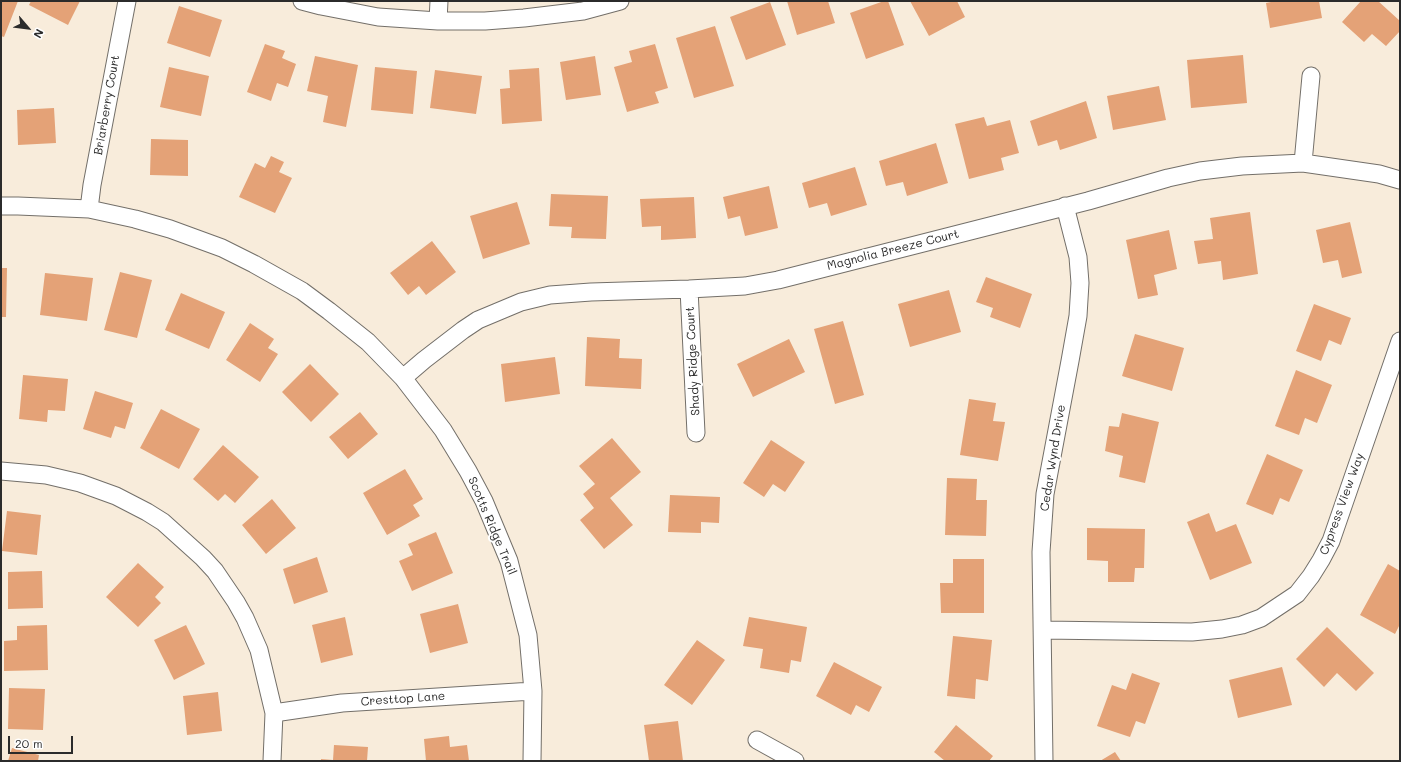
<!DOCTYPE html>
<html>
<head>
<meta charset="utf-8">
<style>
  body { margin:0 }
  #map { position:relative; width:1401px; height:762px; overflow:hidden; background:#f8ecdb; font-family:Mali,sans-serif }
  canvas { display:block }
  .frame { position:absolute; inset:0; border:2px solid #2b2b2b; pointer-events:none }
  .north { position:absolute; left:8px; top:8px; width:40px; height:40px; -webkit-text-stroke:3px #fff; paint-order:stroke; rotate:118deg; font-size:11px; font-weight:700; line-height:16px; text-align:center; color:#2b2b2b }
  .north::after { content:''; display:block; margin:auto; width:14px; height:18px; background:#2b2b2b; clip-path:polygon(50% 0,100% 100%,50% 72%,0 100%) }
  .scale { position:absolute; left:8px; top:736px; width:65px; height:18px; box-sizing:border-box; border:2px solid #2b2b2b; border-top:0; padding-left:5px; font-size:12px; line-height:14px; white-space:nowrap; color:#2b2b2b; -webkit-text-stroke:3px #fff; paint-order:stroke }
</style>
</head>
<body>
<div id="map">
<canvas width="1401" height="762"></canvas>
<div class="frame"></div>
<div class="north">N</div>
<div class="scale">20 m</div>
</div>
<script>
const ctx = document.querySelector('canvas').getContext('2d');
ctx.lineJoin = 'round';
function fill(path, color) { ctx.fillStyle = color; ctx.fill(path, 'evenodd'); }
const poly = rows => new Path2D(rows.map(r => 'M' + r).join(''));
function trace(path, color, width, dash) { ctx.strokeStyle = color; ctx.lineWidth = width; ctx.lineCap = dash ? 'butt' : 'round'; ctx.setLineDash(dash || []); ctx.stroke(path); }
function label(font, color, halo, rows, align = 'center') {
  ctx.font = font + ' Mali,sans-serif'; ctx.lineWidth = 4; ctx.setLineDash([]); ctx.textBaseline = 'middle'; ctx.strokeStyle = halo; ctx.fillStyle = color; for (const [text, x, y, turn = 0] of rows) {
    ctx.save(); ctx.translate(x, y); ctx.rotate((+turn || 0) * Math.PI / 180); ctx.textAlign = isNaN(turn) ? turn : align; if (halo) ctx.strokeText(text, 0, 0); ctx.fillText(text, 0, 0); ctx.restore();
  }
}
fill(poly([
  [1,1,18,1,4,37,1,36],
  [31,1,80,1,68,25,29,5],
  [787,1,828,1,835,23,797,35],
  [884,1,888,1,904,45,866,59,850,13],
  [910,1,957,1,965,17,929,36],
  [1276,1,1319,1,1322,18,1270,28,1266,3],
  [1361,1,1378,1,1400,21,1400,31,1386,46,1372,34,1364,42,1342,22],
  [770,2,786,45,746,60,730,17],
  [179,6,222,20,210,57,167,43],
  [715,26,734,86,694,98,676,38],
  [265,44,285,51,282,58,296,64,288,87,277,83,271,101,247,92],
  [655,44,668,88,655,92,659,103,627,112,614,67,632,62,629,51],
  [1243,55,1247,103,1191,108,1187,60],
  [315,56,358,65,346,127,323,122,328,96,307,91],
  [595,56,601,95,566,100,560,62],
  [169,67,209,76,201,116,160,107],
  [375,67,417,71,413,114,371,110],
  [539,68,542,121,502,124,500,89,510,88,509,70],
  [435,70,482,76,476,114,430,108],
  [1159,86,1166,120,1113,130,1107,96],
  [1086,101,1097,138,1060,150,1057,140,1038,146,1030,121],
  [54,108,56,143,18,145,17,110],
  [984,117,987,126,1010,120,1019,153,1001,158,1004,170,969,179,955,124],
  [151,139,188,140,188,176,150,175],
  [936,143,948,183,907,196,903,182,886,186,879,161],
  [271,156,284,162,279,172,292,178,275,213,239,197,255,163,265,168],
  [855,167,867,205,831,216,827,203,809,208,802,183],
  [769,186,778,228,745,236,740,216,728,219,723,197],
  [551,194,608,196,606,239,571,238,572,227,549,226],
  [694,197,696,238,661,240,661,226,642,227,640,199],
  [517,202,530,244,483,259,470,216],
  [1250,212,1258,274,1223,280,1221,261,1198,264,1194,241,1213,239,1210,218],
  [1350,222,1362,273,1342,278,1338,260,1323,263,1316,230],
  [1169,230,1177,269,1154,275,1158,295,1138,299,1126,240],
  [432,241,456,272,426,295,419,286,408,295,390,273],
  [1,268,7,268,6,317,1,317],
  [120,272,152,280,137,338,104,330],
  [45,273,93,278,87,321,40,315],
  [986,277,1032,294,1020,328,990,317,993,308,976,302],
  [949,290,961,332,910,347,898,304],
  [181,293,225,312,209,349,165,330],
  [1314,304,1351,318,1341,345,1329,340,1321,361,1296,351],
  [843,321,864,395,835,404,814,329],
  [250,323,274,339,268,348,278,354,260,382,226,360],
  [1135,334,1184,348,1172,391,1122,376],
  [587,337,620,339,619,358,642,359,641,389,585,386],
  [789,339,805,372,753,397,737,364],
  [555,357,560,394,505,402,501,364],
  [310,364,339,394,311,422,282,392],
  [1296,370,1332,385,1317,423,1305,418,1299,435,1275,426],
  [23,375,68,379,65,411,48,410,47,422,19,419],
  [95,391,133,403,125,429,115,426,111,438,83,429],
  [969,399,996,403,993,421,1005,422,998,461,960,455],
  [161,409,200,429,179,469,140,448],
  [360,412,378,434,348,459,329,437],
  [1122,413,1159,422,1145,483,1119,477,1123,456,1105,451,1109,426,1119,427],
  [612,438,641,472,610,498,633,525,604,549,580,520,594,508,583,494,595,484,579,466],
  [771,440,805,462,785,492,773,484,764,497,743,483],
  [223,445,259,477,235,503,225,494,218,501,193,479],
  [1267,454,1303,470,1289,502,1280,498,1273,515,1246,504],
  [405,469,423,499,413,505,420,516,387,535,363,493],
  [947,478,977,479,976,500,987,500,986,536,945,535],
  [670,495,720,497,719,523,701,522,701,533,668,532],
  [272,499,296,528,266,554,242,525],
  [7,511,41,515,37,555,2,551],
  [1209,513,1216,532,1236,524,1252,563,1210,580,1187,522],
  [1087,528,1145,529,1144,568,1135,568,1134,582,1108,582,1108,561,1087,560],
  [436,532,453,573,412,591,399,561,413,555,408,544],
  [317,557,328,592,294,604,283,569],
  [953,559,984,559,984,613,941,613,940,583,953,583],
  [138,563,164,587,155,597,161,603,138,627,106,597],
  [1388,564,1400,571,1400,624,1395,634,1360,615],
  [42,571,43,608,8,609,8,572],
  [458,604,468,643,430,653,420,614],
  [345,617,353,655,321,663,312,625],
  [749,617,807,627,801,662,791,660,789,673,760,668,763,649,743,646],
  [47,625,48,670,4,671,4,641,17,640,17,626],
  [186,625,205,664,174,680,154,640],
  [1327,627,1374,673,1356,691,1337,673,1324,687,1296,659],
  [953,636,992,640,988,681,976,679,975,699,947,696],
  [697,640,725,660,692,705,664,685],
  [834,662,882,687,869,712,856,705,851,715,816,696],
  [1282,667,1292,705,1238,718,1229,680],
  [1132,673,1160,683,1145,724,1136,721,1130,737,1097,726,1112,685,1126,690],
  [9,688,45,689,43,730,8,729],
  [218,692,222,731,187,735,183,696],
  [678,721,683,761,649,761,644,725],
  [956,725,993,756,989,761,945,761,934,752],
  [449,736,450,747,467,745,469,761,426,761,424,739],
  [334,745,368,747,367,761,321,761,321,759,333,760],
  [12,748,39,755,38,761,8,761],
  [1115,752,1121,761,1100,761]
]), '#e4a277');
const minor = poly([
  [302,1,321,6,378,17,438,21,485,21,524,18,583,11,620,1],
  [438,21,439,1],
  [1303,163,1311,76],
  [1,206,18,206,89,209,135,219,170,229,222,248,254,264,302,291,329,311,368,342,403,378,443,430,468,471,484,501,509,561,528,635,533,691,532,761],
  [89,209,92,185,127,1],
  [689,289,696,433],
  [403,378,424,360,463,330,478,320,521,302,550,295,591,292,689,289,745,286,778,280,1088,201,1168,178,1200,171,1242,166,1303,163,1379,174,1400,180],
  [1,471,46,475,80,483,116,496,147,512,163,522,203,558,215,571,236,602,245,618,259,650,274,713,272,761],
  [1043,630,1192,632,1222,629,1242,625,1261,618,1297,594,1311,576,1321,560,1331,541,1400,341],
  [274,713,342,703,533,691],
  [757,740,795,761],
  [1044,761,1041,552,1045,494,1070,361,1078,316,1080,283,1078,257,1065,206]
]);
trace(minor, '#736f69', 19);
trace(minor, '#fff', 17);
label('12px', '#2b2b2b', '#fff', [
  ["Briarberry Court",107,105,-80],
  ["Magnolia Breeze Court",893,250,-14],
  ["Shady Ridge Court",693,361,-93],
  ["Cedar Wynd Drive",1053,458,-81],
  ["Cypress View Way",1342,504,-70],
  ["Scotts Ridge Trail",492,526,67],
  ["Cresttop Lane",403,699,-4]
]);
</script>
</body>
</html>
